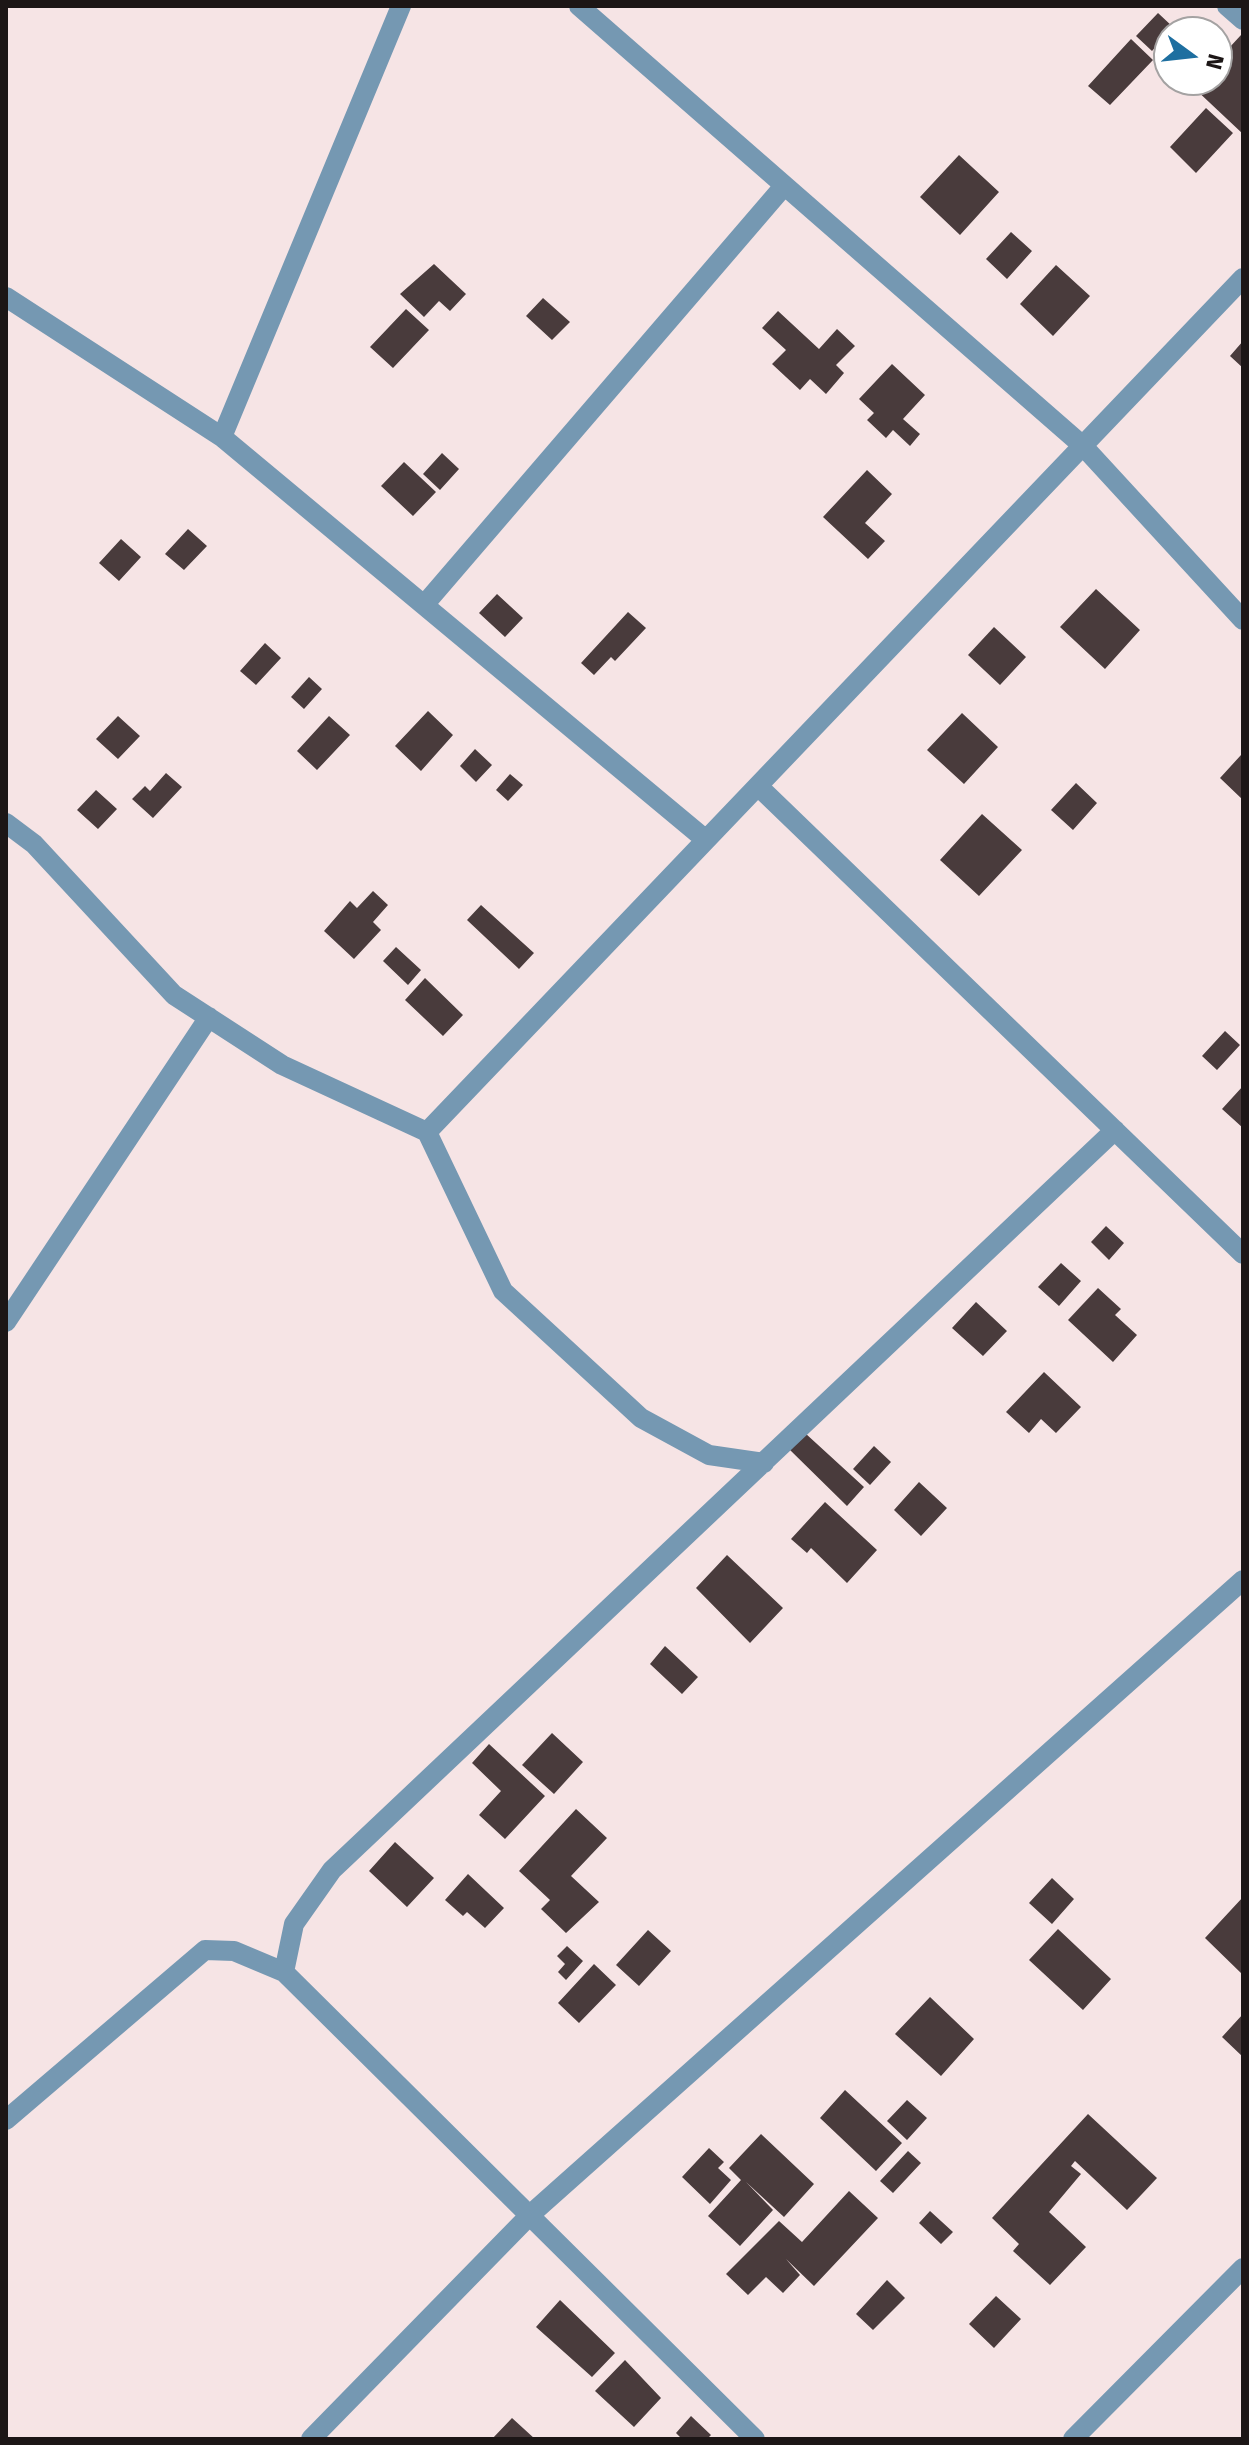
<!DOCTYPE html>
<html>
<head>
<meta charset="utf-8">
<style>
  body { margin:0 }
  #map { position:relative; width:1249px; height:2445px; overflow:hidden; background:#f6e4e5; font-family:"Fira Sans",sans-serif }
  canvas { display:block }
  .frame { position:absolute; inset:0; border:8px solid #1c1616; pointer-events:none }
  .north { position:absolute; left:1153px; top:16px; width:80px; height:80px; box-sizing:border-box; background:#fff; border:2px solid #a4a2a2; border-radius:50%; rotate:105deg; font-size:22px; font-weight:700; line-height:32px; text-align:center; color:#1c1616 }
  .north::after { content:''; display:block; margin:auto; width:28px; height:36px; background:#1e6fa0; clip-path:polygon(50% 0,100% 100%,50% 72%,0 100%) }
</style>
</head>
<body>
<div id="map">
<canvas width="1249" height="2445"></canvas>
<div class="frame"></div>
<div class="north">N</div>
</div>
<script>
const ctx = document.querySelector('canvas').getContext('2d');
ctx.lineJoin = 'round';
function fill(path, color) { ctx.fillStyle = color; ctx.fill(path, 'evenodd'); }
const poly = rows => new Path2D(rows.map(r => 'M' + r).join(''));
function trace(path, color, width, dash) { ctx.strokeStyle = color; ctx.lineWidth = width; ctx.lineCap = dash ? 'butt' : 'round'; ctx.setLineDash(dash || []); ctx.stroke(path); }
fill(poly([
  [1158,13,1173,27,1152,51,1136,36],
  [1241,35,1243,36,1243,134,1193,87,1199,80,1217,80,1217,61],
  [1131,39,1153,60,1110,105,1088,86],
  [1206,108,1233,133,1196,173,1170,147],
  [959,155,999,192,960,235,920,197],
  [1011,232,1032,251,1007,279,986,259],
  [434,264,466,294,450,311,439,301,424,317,400,294],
  [1056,265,1090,296,1053,336,1020,304],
  [543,298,570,322,552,340,526,316],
  [406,309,429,330,393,368,370,347],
  [778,311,819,349,837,329,855,346,836,365,844,373,826,394,810,379,800,390,772,364,786,350,762,328],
  [1243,341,1243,368,1230,356],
  [892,364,925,395,903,419,920,434,910,446,893,430,886,438,867,420,874,413,859,399],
  [442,453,459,469,440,490,423,474],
  [404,462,436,492,413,516,381,486],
  [867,470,892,494,865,523,885,541,868,559,823,517],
  [188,529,207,546,184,570,165,554],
  [121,539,141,557,119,581,99,563],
  [1096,589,1140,630,1105,669,1060,627],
  [497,594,523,618,505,637,479,613],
  [628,612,646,628,615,661,611,657,594,675,581,663],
  [994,627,1026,657,1000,685,968,655],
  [265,643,281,658,256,685,240,671],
  [309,677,322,689,304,709,291,697],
  [428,711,453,735,421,771,395,746],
  [962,713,998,747,964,784,927,750],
  [118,716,140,736,118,759,96,739],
  [329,716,350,735,317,770,297,751],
  [475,749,492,765,476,782,460,766],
  [1241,755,1243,757,1243,800,1220,778],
  [166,773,182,787,153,818,132,799,145,786,150,791],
  [510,774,523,785,508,801,496,790],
  [1076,783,1097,803,1073,830,1051,810],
  [96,790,117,809,98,829,77,810],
  [982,814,1022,850,979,896,940,860],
  [373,891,388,905,373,922,381,930,354,959,324,931,350,901,357,908],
  [481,905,534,953,519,969,467,920],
  [396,947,421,970,408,985,383,961],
  [425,978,463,1015,443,1036,405,1000],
  [1225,1031,1240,1045,1217,1070,1202,1056],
  [1243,1086,1243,1128,1222,1109],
  [1106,1226,1124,1243,1109,1260,1091,1242],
  [1061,1263,1081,1281,1059,1306,1038,1287],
  [1098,1288,1121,1309,1115,1315,1137,1335,1113,1362,1068,1320],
  [976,1302,1007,1331,983,1356,952,1328],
  [1044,1372,1081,1407,1056,1433,1041,1419,1029,1433,1006,1412],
  [805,1433,864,1487,847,1506,790,1450],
  [874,1446,891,1462,870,1485,853,1469],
  [919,1482,947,1508,921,1536,894,1510],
  [825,1502,877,1550,847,1583,811,1548,807,1553,791,1539],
  [727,1555,783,1608,750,1643,696,1588],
  [665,1646,698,1677,682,1694,650,1664],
  [552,1733,583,1762,554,1794,522,1765],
  [489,1744,545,1796,505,1839,479,1815,501,1791,472,1763],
  [576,1809,607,1838,571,1876,599,1902,566,1933,541,1909,550,1900,519,1871],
  [395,1842,434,1878,407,1907,369,1871],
  [468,1874,504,1908,485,1928,467,1912,463,1916,445,1900],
  [1052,1878,1074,1899,1052,1924,1029,1903],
  [1243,1897,1243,1975,1205,1938],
  [1058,1929,1111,1979,1083,2010,1029,1960],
  [648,1930,671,1951,639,1986,616,1965],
  [567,1946,583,1961,566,1980,558,1972,565,1964,557,1956],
  [594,1964,616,1985,579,2023,558,2003],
  [930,1997,974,2039,941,2076,895,2034],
  [1243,2014,1243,2057,1222,2037],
  [845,2090,902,2143,876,2171,820,2118],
  [907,2100,927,2118,907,2140,887,2121],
  [1088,2114,1157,2178,1127,2210,1075,2161,1071,2166,1081,2174,1049,2212,1086,2247,1050,2285,1013,2251,1019,2244,992,2218],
  [761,2134,814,2184,784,2217,746,2182,773,2210,740,2246,708,2216,741,2180,729,2168],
  [709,2148,724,2162,718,2168,731,2180,710,2204,682,2177],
  [908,2151,921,2163,893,2193,880,2181],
  [849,2191,878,2218,814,2286,786,2259,800,2275,783,2293,766,2277,748,2295,726,2274,779,2221,802,2242],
  [930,2211,953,2232,941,2244,919,2223],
  [887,2280,905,2298,873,2330,856,2314],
  [996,2296,1021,2319,994,2348,969,2324],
  [560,2300,615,2353,592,2377,536,2327],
  [625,2360,661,2398,634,2427,595,2391],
  [691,2416,711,2435,707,2439,682,2439,676,2433],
  [512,2418,535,2439,492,2439]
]), '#493b3c');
trace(poly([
  [579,6,1083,446,1243,620],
  [1227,6,1243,20],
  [6,297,222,437,706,840],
  [222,437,401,6],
  [424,605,784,186],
  [758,786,1243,1254],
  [6,823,34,844,174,995,282,1065,427,1132,503,1291,641,1418,709,1455,764,1463],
  [427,1132,1243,278],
  [6,1322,209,1017],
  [284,1972,755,2439],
  [6,2120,205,1950,234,1951,284,1972,294,1924,332,1870,1115,1130],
  [311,2439,531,2214,1243,1580],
  [1073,2439,1243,2268]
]), '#7598b2', 20);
</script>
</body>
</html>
